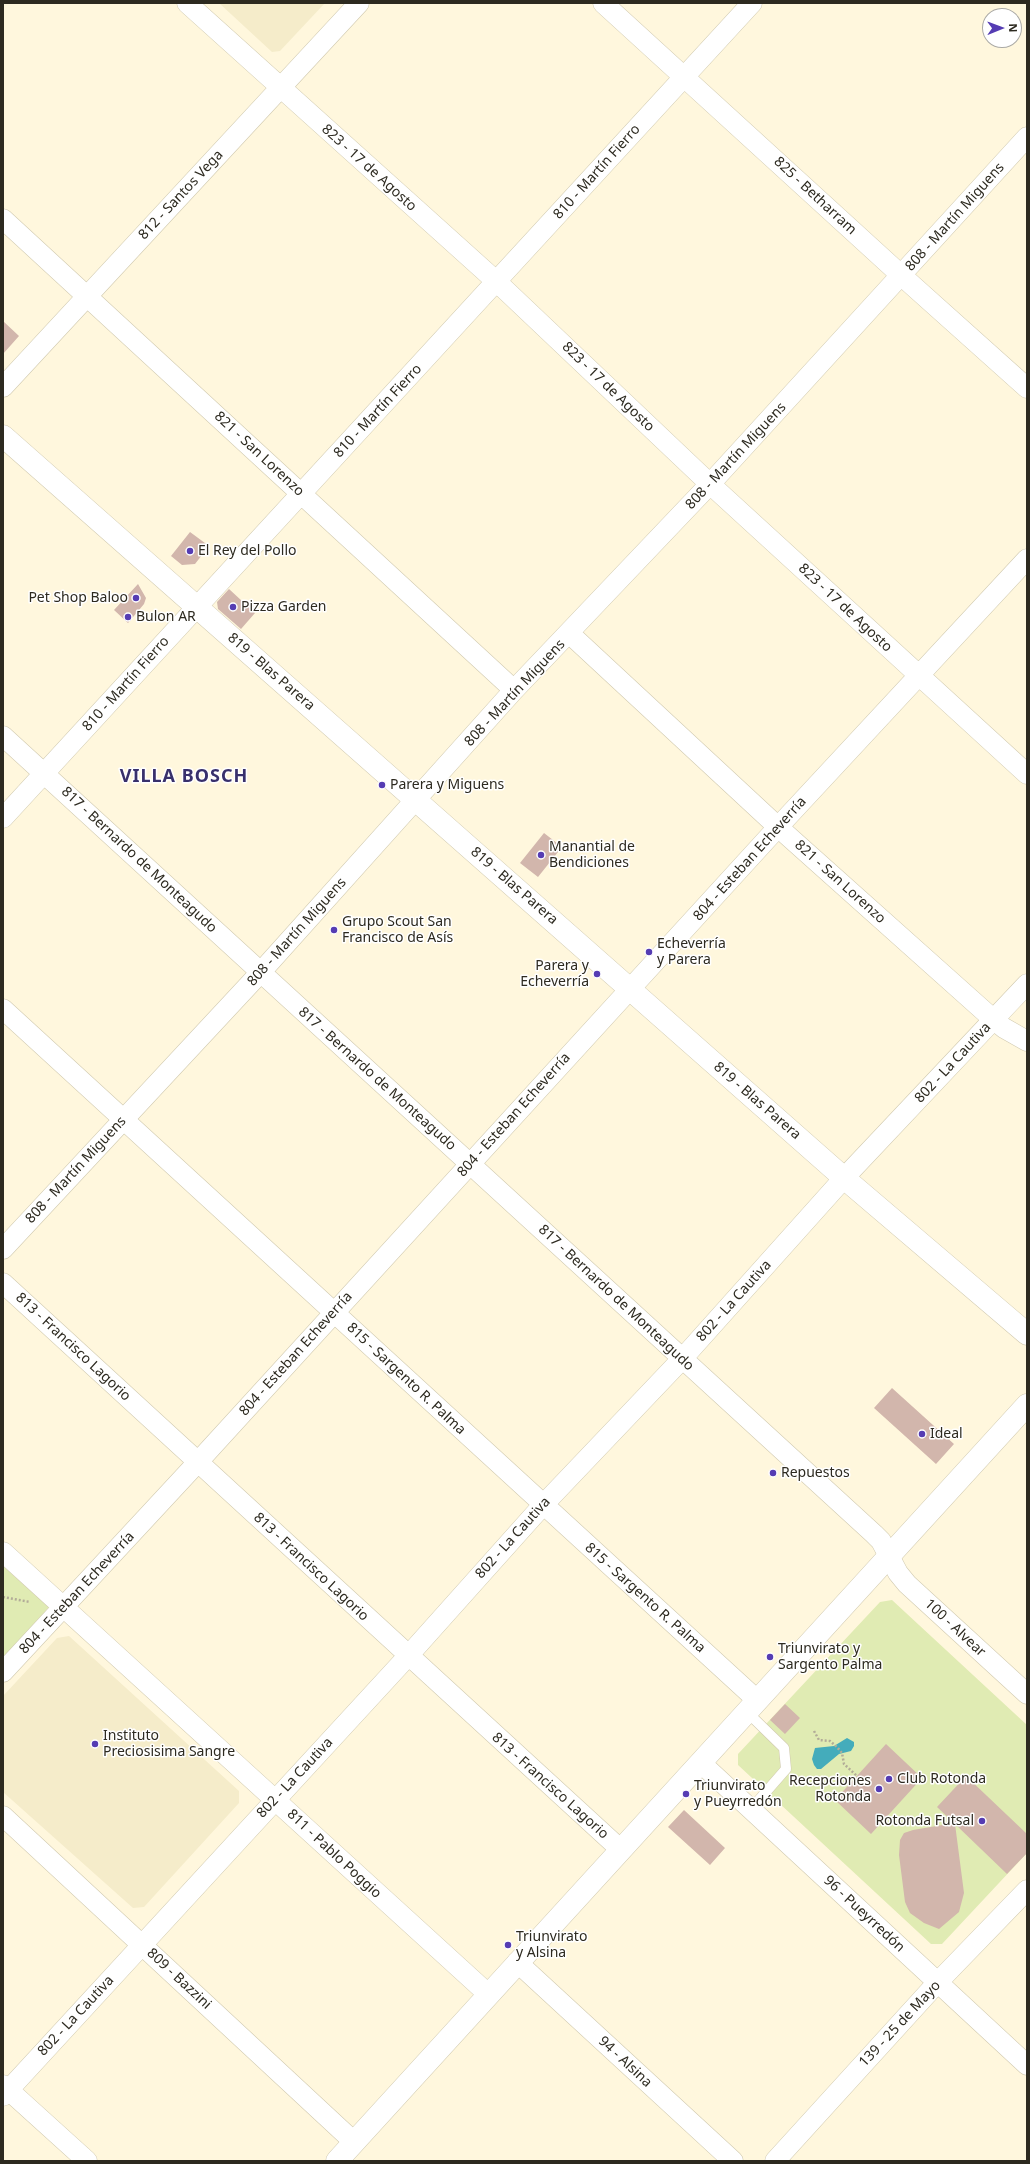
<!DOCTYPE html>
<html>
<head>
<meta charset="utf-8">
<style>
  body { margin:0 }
  #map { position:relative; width:1030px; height:2164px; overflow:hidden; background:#fff7dd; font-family:"Noto Sans",sans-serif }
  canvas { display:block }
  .frame { position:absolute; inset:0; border:4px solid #2d2a20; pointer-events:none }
  .north { position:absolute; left:982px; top:8px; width:40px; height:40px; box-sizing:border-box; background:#fff; border:1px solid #abaaa6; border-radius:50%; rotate:89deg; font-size:11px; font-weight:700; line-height:16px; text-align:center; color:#2d2a20 }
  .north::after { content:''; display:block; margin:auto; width:14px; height:18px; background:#553cb3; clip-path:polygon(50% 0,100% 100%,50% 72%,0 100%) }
</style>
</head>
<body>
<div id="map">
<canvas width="1030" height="2164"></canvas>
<div class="frame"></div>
<div class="north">N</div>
</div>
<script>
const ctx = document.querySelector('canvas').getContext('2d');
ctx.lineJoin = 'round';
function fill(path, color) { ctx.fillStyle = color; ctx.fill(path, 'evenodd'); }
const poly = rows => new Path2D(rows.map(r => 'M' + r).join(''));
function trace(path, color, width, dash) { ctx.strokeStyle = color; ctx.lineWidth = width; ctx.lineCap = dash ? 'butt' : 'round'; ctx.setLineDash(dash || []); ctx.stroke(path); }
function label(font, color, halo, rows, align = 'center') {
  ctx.font = font + ' "Noto Sans",sans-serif'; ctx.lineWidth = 3; ctx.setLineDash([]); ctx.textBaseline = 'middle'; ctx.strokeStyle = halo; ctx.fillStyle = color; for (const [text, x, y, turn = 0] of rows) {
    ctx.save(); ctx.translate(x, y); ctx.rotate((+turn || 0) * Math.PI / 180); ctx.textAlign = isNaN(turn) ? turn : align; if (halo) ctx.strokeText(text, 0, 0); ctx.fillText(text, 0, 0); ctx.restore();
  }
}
fill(poly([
  [219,3,325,3,280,51,272,52],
  [69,1636,239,1791,239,1803,144,1907,133,1908,3,1792,3,1696,57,1638]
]), '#f5ecca');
fill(poly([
  [3,1566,49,1607,3,1658],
  [892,1600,1027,1725,1027,1853,942,1944,931,1944,738,1765,738,1754,880,1602]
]), '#e0ebb3');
fill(poly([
  [847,1738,854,1742,854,1746,851,1751,839,1754,821,1769,817,1769,814,1765,812,1759,815,1748,834,1746]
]), '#44acbb');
fill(poly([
  [3,321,19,336,3,354],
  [190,532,209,546,195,564,182,565,171,556],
  [138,584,146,598,144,604,128,623,114,610],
  [229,589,255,613,241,629,218,609,217,602],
  [544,833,562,847,538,877,520,863],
  [892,1388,954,1444,936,1464,874,1408],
  [785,1704,800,1718,785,1734,770,1720],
  [886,1744,922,1778,871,1834,835,1800],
  [966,1776,1027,1834,1027,1853,1007,1874,955,1824,964,1893,959,1912,939,1929,924,1923,910,1913,905,1902,899,1855,900,1840,904,1833,913,1830,954,1823,937,1807],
  [684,1810,725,1848,710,1865,668,1827]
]), '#d2b6ac');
const service = poly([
  [746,1711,784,1748,786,1769,751,1809]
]);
const minor = poly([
  [187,3,497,282,710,484,1027,774],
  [603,3,902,276,1027,388],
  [3,219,514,690],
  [3,387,359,3],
  [570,634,778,827,994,1020,1004,1028,1027,1041],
  [3,736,874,1534,881,1541,898,1573,907,1584,1027,1694],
  [3,818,752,3],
  [3,1009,757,1700],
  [3,1249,260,973,514,690,710,484,1027,137],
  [3,1283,620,1849],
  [3,1552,488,1994],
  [3,1672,197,1463,778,827,1027,559],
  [701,1763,1027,2065],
  [3,1816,354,2142],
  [517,1962,733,2161],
  [3,2085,87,2161],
  [3,2096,408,1656,543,1505,682,1359,844,1178,1027,984],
  [775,2161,937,1983,1027,1890]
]);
const tertiary = poly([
  [3,436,844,1178,1027,1334]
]);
const secondary = poly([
  [337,2161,1027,1405]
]);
trace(service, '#d0c9af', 11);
trace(minor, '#d0c9af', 21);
trace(tertiary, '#d0c9af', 23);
trace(secondary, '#d0c9af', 23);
trace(poly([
  [3,1597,30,1602],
  [814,1731,819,1740,830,1741,837,1747,842,1753,844,1764,857,1776]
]), '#b2ac98', 2.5, [2, 2]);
trace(service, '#fff', 10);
trace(minor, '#fff', 20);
trace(tertiary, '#fff', 22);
trace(secondary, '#fff', 22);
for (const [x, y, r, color] of [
  [190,551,4,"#553cb3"],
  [136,598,4,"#553cb3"],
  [233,607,4,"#553cb3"],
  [128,617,4,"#553cb3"],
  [382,785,4,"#553cb3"],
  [541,855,4,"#553cb3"],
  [334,930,4,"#553cb3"],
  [649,952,4,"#553cb3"],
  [597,974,4,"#553cb3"],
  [922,1434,4,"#553cb3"],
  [773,1473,4,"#553cb3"],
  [770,1657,4,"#553cb3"],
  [95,1744,4,"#553cb3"],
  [889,1779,4,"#553cb3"],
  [879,1789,4,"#553cb3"],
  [686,1794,4,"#553cb3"],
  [982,1821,4,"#553cb3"],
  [508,1945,4,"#553cb3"]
]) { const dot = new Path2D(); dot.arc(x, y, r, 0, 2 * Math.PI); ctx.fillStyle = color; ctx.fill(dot); trace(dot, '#fff', 1.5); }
label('14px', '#2d2a20', '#fff', [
  ["823 - 17 de Agosto",369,168,42],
  ["810 - Martín Fierro",597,172,-48],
  ["812 - Santos Vega",181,195,-47],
  ["825 - Betharram",815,196,43],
  ["808 - Martín Miguens",955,217,-48],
  ["823 - 17 de Agosto",608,387,44],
  ["810 - Martín Fierro",378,411,-47],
  ["821 - San Lorenzo",259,454,43],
  ["808 - Martín Miguens",736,456,-47],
  ["823 - 17 de Agosto",845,608,43],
  ["819 - Blas Parera",271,672,41],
  ["810 - Martín Fierro",126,684,-48],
  ["808 - Martín Miguens",515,693,-47],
  ["804 - Esteban Echeverría",750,859,-48],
  ["817 - Bernardo de Monteagudo",139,860,43],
  ["821 - San Lorenzo",840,882,42],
  ["819 - Blas Parera",514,886,41],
  ["808 - Martín Miguens",297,932,-48],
  ["802 - La Cautiva",953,1063,-47],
  ["817 - Bernardo de Monteagudo",377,1079,42],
  ["819 - Blas Parera",757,1101,41],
  ["804 - Esteban Echeverría",514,1115,-48],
  ["808 - Martín Miguens",76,1170,-47],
  ["817 - Bernardo de Monteagudo",616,1298,43],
  ["802 - La Cautiva",734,1301,-48],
  ["813 - Francisco Lagorio",73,1347,43],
  ["804 - Esteban Echeverría",296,1354,-48],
  ["815 - Sargento R. Palma",406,1379,43],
  ["802 - La Cautiva",513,1538,-48],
  ["813 - Francisco Lagorio",311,1567,43],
  ["804 - Esteban Echeverría",77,1593,-47],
  ["815 - Sargento R. Palma",645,1598,42],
  ["100 - Alvear",955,1628,43],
  ["802 - La Cautiva",295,1778,-47],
  ["813 - Francisco Lagorio",550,1786,42],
  ["811 - Pablo Poggio",334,1854,43],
  ["96 - Pueyrredón",864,1914,43],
  ["809 - Bazzini",179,1979,43],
  ["802 - La Cautiva",76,2016,-47],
  ["139 - 25 de Mayo",900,2024,-47],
  ["94 - Alsina",625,2062,43]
]);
label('14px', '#2d2a20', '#fff', [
  ["El Rey del Pollo",198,551],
  ["Pet Shop Baloo",128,598,"right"],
  ["Pizza Garden",241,607],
  ["Bulon AR",136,617],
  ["Parera y Miguens",390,785],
  ["Manantial de",549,847],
  ["Bendiciones",549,863],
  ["Grupo Scout San",342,922],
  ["Francisco de Asís",342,938],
  ["Echeverría",657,944],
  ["y Parera",657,960],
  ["Parera y",589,966,"right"],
  ["Echeverría",589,982,"right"],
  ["Ideal",930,1434],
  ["Repuestos",781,1473],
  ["Triunvirato y",778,1649],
  ["Sargento Palma",778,1665],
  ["Instituto",103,1736],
  ["Preciosisima Sangre",103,1752],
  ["Club Rotonda",897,1779],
  ["Recepciones",871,1781,"right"],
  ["Rotonda",871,1797,"right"],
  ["Triunvirato",694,1786],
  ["y Pueyrredón",694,1802],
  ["Rotonda Futsal",974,1821,"right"],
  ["Triunvirato",516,1937],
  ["y Alsina",516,1953]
], 'left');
ctx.letterSpacing = '1px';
label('bold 18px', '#38306c', '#fff', [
  ["VILLA BOSCH",184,777]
]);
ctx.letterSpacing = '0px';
</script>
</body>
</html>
